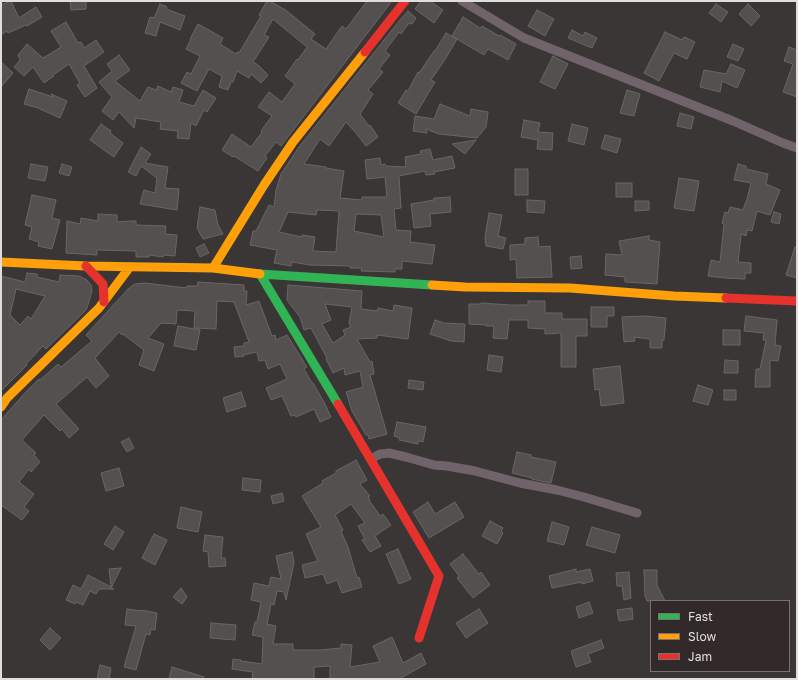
<!DOCTYPE html>
<html>
<head>
<meta charset="utf-8">
<style>
  body { margin:0 }
  #map { position:relative; width:798px; height:680px; overflow:hidden; background:#3a3636; font-family:"Golos Text",sans-serif }
  canvas { display:block }
  .frame { position:absolute; inset:0; border:2px solid #e2dddd; pointer-events:none }
  .legend { position:absolute; left:650px; top:600px; width:140px; height:72px; box-sizing:border-box; background:#322a2a; border:1px solid #787272; margin:0; padding:5px 7px; list-style:none; font-size:12px; color:#e2dddd }
  .legend li { display:flex; align-items:center; gap:8px; height:20px }
  .legend b { width:20px; border:1px solid #787272 }
</style>
</head>
<body>
<div id="map">
<canvas width="798" height="680"></canvas>
<div class="frame"></div>
<ul class="legend">
<li><b style="height:5px;background:#30b455"></b>Fast</li>
<li><b style="height:5px;background:#ff9f0a"></b>Slow</li>
<li><b style="height:5px;background:#e5322d"></b>Jam</li>
</ul>
</div>
<script>
const ctx = document.querySelector('canvas').getContext('2d');
ctx.lineJoin = 'round';
function fill(path, color) { ctx.fillStyle = color; ctx.fill(path, 'evenodd'); }
const poly = rows => new Path2D(rows.map(r => 'M' + r).join(''));
function trace(path, color, width, dash) { ctx.strokeStyle = color; ctx.lineWidth = width; ctx.lineCap = dash ? 'butt' : 'round'; ctx.setLineDash(dash || []); ctx.stroke(path); }
const building = poly([
  [10,1,11,1,19,18,36,7,42,17,27,26,26,25,8,33,7,31,1,35,1,5,10,1],
  [70,1,86,1,86,9,71,10,70,1],
  [267,1,270,1,287,11,315,34,311,39,326,49,342,26,346,29,367,1,392,1,281,146,276,142,265,156,267,158,258,171,234,156,233,157,222,150,232,134,251,147,262,132,261,131,272,116,258,107,269,92,282,102,295,84,285,76,297,59,298,60,307,47,273,19,264,35,269,37,253,62,258,65,268,75,261,83,251,74,249,78,237,71,233,82,231,82,228,90,219,87,222,76,209,69,197,91,181,83,187,72,191,74,200,56,186,49,191,39,190,39,198,24,223,38,220,44,236,54,237,52,239,53,261,16,259,15,267,1],
  [421,1,430,1,443,10,434,23,415,9,421,1],
  [160,4,167,7,166,9,185,16,180,30,160,22,156,36,145,33,150,17,154,18,160,4],
  [716,4,728,12,721,22,709,13,716,4],
  [748,4,760,16,751,26,739,14,748,4],
  [537,10,554,19,545,36,528,26,537,10],
  [408,11,416,18,412,24,409,23,401,34,399,32,385,51,390,55,379,69,383,72,368,90,373,94,360,114,369,126,370,125,378,137,366,146,356,133,346,122,329,146,320,139,304,164,326,167,326,168,344,171,340,198,362,200,362,197,387,197,385,177,367,179,365,160,380,158,381,165,385,164,386,166,406,167,405,157,421,154,420,151,430,149,433,160,452,156,455,168,434,172,435,174,426,175,425,171,399,176,401,208,394,209,396,230,411,231,410,242,435,245,432,264,402,261,402,269,395,269,395,272,361,271,362,268,350,268,350,266,310,265,292,262,291,266,274,263,277,250,250,245,253,231,256,231,269,205,274,207,276,190,281,174,299,147,400,20,408,11],
  [317,210,339,211,336,252,313,251,315,237,302,235,302,237,279,232,288,212,316,215,317,210],
  [356,214,381,215,384,237,354,231,356,214],
  [463,17,480,28,482,26,499,36,500,35,516,44,508,60,488,49,484,55,452,36,463,17],
  [66,22,78,43,81,42,84,48,96,40,104,52,84,66,97,88,85,97,77,85,80,83,69,64,53,75,54,76,44,83,33,67,24,76,14,67,20,60,18,55,27,44,43,58,61,47,51,31,66,22],
  [572,30,583,36,585,32,597,38,592,48,568,38,572,30],
  [665,32,682,40,684,37,695,42,687,59,674,53,659,81,644,73,665,32],
  [446,33,457,39,446,58,431,80,435,82,416,114,398,103,406,90,408,91,418,72,419,73,434,51,435,51,446,33],
  [733,44,744,49,738,61,727,57,733,44],
  [789,47,797,50,797,97,783,92,793,64,784,61,789,47],
  [119,55,130,70,115,81,140,101,148,87,156,90,158,86,171,92,173,87,183,90,179,102,194,106,203,90,216,98,207,112,204,110,196,126,191,123,189,139,177,138,178,131,160,129,161,122,136,118,134,128,119,112,113,120,102,111,112,97,99,82,112,71,107,64,119,55],
  [553,56,568,64,555,89,540,82,553,56],
  [1,62,13,73,1,87,1,62],
  [731,64,745,70,737,88,722,81,720,92,700,87,704,70,726,74,731,64],
  [29,89,53,97,51,94,67,101,60,118,38,108,24,104,29,89],
  [627,90,640,94,634,116,620,113,627,90],
  [440,104,470,116,471,109,488,112,486,127,477,138,439,134,426,129,427,133,413,131,415,116,434,119,440,104],
  [680,113,694,117,691,129,677,126,680,113],
  [524,120,540,123,538,132,553,133,552,150,537,149,538,140,521,137,524,120],
  [101,124,111,131,110,133,123,143,114,157,90,140,101,124],
  [572,124,588,128,584,145,568,141,572,124],
  [605,135,621,139,617,153,601,148,605,135],
  [476,140,465,154,452,144,476,140],
  [141,147,151,154,145,163,168,167,165,188,179,189,177,210,140,204,144,190,155,193,157,178,141,166,136,176,128,172,141,147],
  [31,164,48,167,45,181,28,178,31,164],
  [62,164,72,167,69,176,59,173,62,164],
  [738,164,746,166,746,169,768,174,766,184,780,190,770,215,757,211,752,231,747,230,746,236,741,234,738,262,751,263,751,273,745,273,745,279,725,278,708,276,711,260,720,262,724,224,722,223,725,212,728,213,730,207,743,210,747,199,751,183,734,180,738,164],
  [515,169,528,169,528,195,515,195,515,169],
  [679,178,699,181,694,211,674,208,679,178],
  [616,183,632,183,632,197,616,197,616,183],
  [32,195,56,200,52,218,60,220,52,249,38,246,39,242,29,239,32,227,25,225,32,195],
  [450,197,451,212,430,214,431,226,414,228,411,204,434,200,434,198,450,197],
  [527,200,545,201,544,213,527,212,527,200],
  [635,201,649,201,649,210,635,211,635,201],
  [200,207,215,210,218,225,223,234,203,239,197,228,200,207],
  [774,212,781,214,779,224,771,222,774,212],
  [489,213,502,215,498,236,506,238,503,249,486,246,485,237,489,213],
  [98,214,117,215,117,222,130,221,136,221,136,225,166,226,165,234,177,235,175,256,163,255,163,257,149,255,149,257,136,257,136,251,97,250,97,255,66,253,67,221,80,224,81,218,98,221,98,214],
  [649,236,649,240,660,242,657,284,625,282,625,277,605,275,606,254,622,255,619,241,649,236],
  [538,237,539,247,550,246,552,277,517,278,516,259,510,260,510,245,525,244,525,238,538,237],
  [204,244,209,253,200,257,196,248,204,244],
  [795,247,797,248,797,278,786,275,795,247],
  [581,256,582,268,571,269,570,257,581,256],
  [27,273,37,274,37,277,59,282,60,275,79,276,87,280,91,285,92,291,87,308,85,311,46,349,43,346,26,364,27,365,1,391,1,276,25,282,27,273],
  [16,289,45,296,31,319,28,316,20,325,10,315,16,289],
  [198,282,244,285,244,291,247,291,246,305,259,301,272,336,275,335,276,340,287,335,307,367,304,369,312,383,313,383,324,402,331,417,320,422,314,409,296,417,295,415,291,416,282,396,271,400,266,388,287,379,280,364,268,369,265,360,259,361,257,352,243,355,244,356,235,357,234,347,244,346,244,343,249,342,234,302,217,301,216,329,194,328,195,311,177,310,176,324,161,323,148,338,164,344,154,371,139,365,144,350,123,334,122,335,119,332,95,358,109,376,96,388,87,377,56,404,79,429,69,438,62,429,60,431,44,415,22,440,36,453,34,455,40,462,31,472,29,469,19,482,34,494,24,507,29,511,22,520,1,505,1,420,24,394,39,379,40,380,58,364,61,367,92,341,86,335,128,289,135,284,145,283,187,288,187,286,197,286,198,282],
  [288,285,362,291,361,309,378,311,378,308,393,311,394,305,412,308,408,339,377,335,377,338,357,339,370,362,372,361,374,374,370,375,387,434,369,439,368,435,366,435,352,411,346,392,363,387,360,371,345,375,344,368,333,373,326,359,327,358,311,328,304,330,300,317,287,300,288,285],
  [325,304,352,307,349,323,351,327,343,330,345,335,333,343,322,324,331,320,325,304],
  [528,301,545,301,545,313,562,313,562,319,587,319,587,336,576,336,576,367,561,367,561,333,545,334,545,329,528,328,528,320,509,320,507,339,493,338,494,326,486,326,486,325,469,324,469,304,481,304,481,303,511,305,528,305,528,301],
  [591,307,614,307,614,316,607,316,607,327,591,327,591,307],
  [646,316,666,318,664,340,662,340,662,348,650,348,650,339,634,337,635,341,624,342,622,317,646,316],
  [746,316,777,320,775,345,781,346,778,361,770,360,770,387,755,387,756,369,760,369,766,340,763,340,764,333,744,331,746,316],
  [435,320,444,323,465,324,464,342,451,341,430,334,435,320],
  [178,326,200,330,196,350,174,346,178,326],
  [723,330,740,330,740,345,723,345,723,330],
  [489,355,503,357,501,372,487,370,489,355],
  [725,360,738,361,738,373,724,373,725,360],
  [620,366,624,403,601,406,599,389,595,390,593,369,620,366],
  [409,380,424,382,423,390,408,388,409,380],
  [698,385,713,390,708,405,693,401,698,385],
  [724,390,736,390,736,400,724,400,724,390],
  [241,392,246,406,227,412,223,398,241,392],
  [397,422,426,427,423,442,418,441,418,444,399,440,400,438,394,436,397,422],
  [129,438,134,448,127,452,121,442,129,438],
  [517,452,531,455,531,457,556,462,551,483,532,479,532,478,512,473,517,452],
  [356,460,367,480,360,484,370,496,368,497,370,500,369,500,380,516,383,514,391,525,375,536,381,546,370,552,362,540,365,539,358,526,365,523,351,504,335,515,343,530,341,531,348,547,357,578,359,577,362,587,342,593,337,580,327,584,323,574,305,578,302,565,318,561,306,534,321,527,302,496,323,483,322,481,336,473,336,471,356,460],
  [119,468,124,486,106,491,101,473,119,468],
  [243,478,261,480,260,492,242,490,243,478],
  [282,493,284,501,273,504,271,496,282,493],
  [428,502,435,514,455,502,464,517,429,538,413,512,428,502],
  [181,507,202,512,198,532,177,528,181,507],
  [490,521,503,528,501,531,503,533,497,544,482,536,490,521],
  [552,522,569,527,564,545,547,541,552,522],
  [115,526,124,532,113,550,104,544,115,526],
  [592,527,620,535,615,553,586,545,592,527],
  [154,534,167,540,155,565,142,558,154,534],
  [205,535,223,537,221,558,225,558,226,566,209,567,208,552,203,551,205,535],
  [398,549,411,579,399,584,386,554,398,549],
  [292,552,294,563,286,600,284,592,277,591,274,605,271,604,267,624,276,626,273,644,293,644,293,650,320,650,341,648,341,644,352,645,350,667,380,662,373,646,392,637,403,663,421,653,426,664,399,679,330,679,330,666,314,667,314,679,252,679,253,672,232,669,233,659,241,660,241,661,262,664,263,637,252,635,255,622,257,622,261,602,251,600,254,583,269,586,271,577,281,579,276,556,292,552],
  [463,554,479,574,481,572,490,585,473,598,457,578,459,576,450,564,463,554],
  [121,568,111,588,114,589,99,589,96,594,90,591,83,605,76,602,75,604,66,600,73,585,81,589,88,575,111,587,109,569,121,568],
  [576,569,576,572,590,569,593,581,582,584,582,582,552,588,549,576,576,569],
  [644,570,657,570,657,585,665,601,647,601,645,596,644,570],
  [629,572,631,598,624,600,622,586,617,586,616,573,629,572],
  [181,588,187,597,182,604,173,597,181,588],
  [589,602,593,613,579,618,576,607,589,602],
  [632,608,633,619,619,621,617,610,632,608],
  [127,609,141,611,141,610,157,613,155,630,151,629,150,635,146,634,136,670,124,667,136,626,125,625,127,609],
  [479,609,488,623,466,638,456,623,479,609],
  [211,623,236,625,235,640,210,638,211,623],
  [50,628,61,638,50,650,40,640,50,628],
  [601,640,604,648,588,654,591,662,576,667,571,651,601,640],
  [100,665,111,668,109,679,97,679,100,665],
  [172,667,204,677,203,679,169,679,172,667]
]);
fill(building, '#545050');
trace(building, '#6a6666', 1);
trace(poly([
  [462,1,524,38,733,121,783,143,797,148],
  [371,459,380,454,389,453,406,457,434,465,447,466,475,471,520,483,557,490,584,497,637,513]
]), '#70636a', 9);
trace(poly([
  [260,274,338,404],
  [260,274,432,285]
]), '#30b455', 9);
trace(poly([
  [1,262,86,266,213,268,260,274],
  [213,268,264,185,293,142,365,52],
  [432,285,465,287,570,288,674,296,726,298],
  [1,407,7,398,99,308,129,268]
]), '#ff9f0a', 9);
trace(poly([
  [365,52,405,1],
  [86,266,103,284,104,302],
  [726,298,797,301],
  [338,404,439,576,419,638]
]), '#e5322d', 9);
</script>
</body>
</html>
